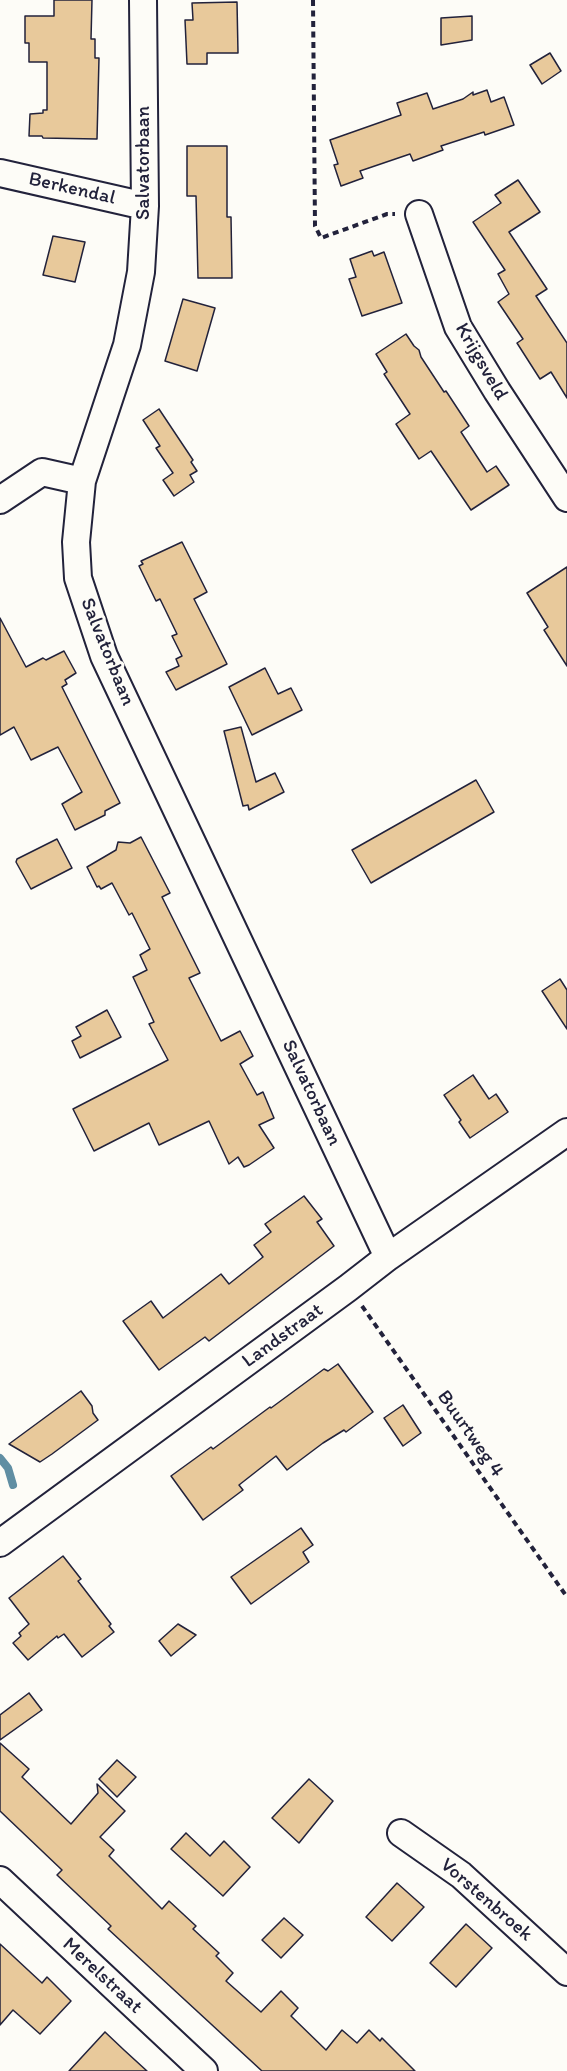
<!DOCTYPE html>
<html>
<head>
<meta charset="utf-8">
<style>
  body { margin:0 }
  canvas { display:block; background:#fdfcf7 }
</style>
</head>
<body>
<canvas width="567" height="2071"></canvas>
<script>
const ctx = document.querySelector('canvas').getContext('2d');
ctx.lineJoin = 'round';
const poly = rows => new Path2D(rows.map(r => 'M' + r).join(''));
function trace(path, color, width, dash) { ctx.strokeStyle = color; ctx.lineWidth = width; ctx.lineCap = dash ? 'butt' : 'round'; ctx.setLineDash(dash || []); ctx.stroke(path); }
function fill(path, color) { ctx.fillStyle = color; ctx.fill(path, 'evenodd'); }
function label(font, color, halo, rows, align = 'center') {
  ctx.font = font + ' Itim,sans-serif'; ctx.lineWidth = 6; ctx.setLineDash([]); ctx.textBaseline = 'middle'; ctx.strokeStyle = halo; ctx.fillStyle = color; for (const [text, x, y, turn = 0] of rows) {
    ctx.save(); ctx.translate(x, y); ctx.rotate((+turn || 0) * Math.PI / 180); ctx.textAlign = isNaN(turn) ? turn : align; if (halo) ctx.strokeText(text, 0, 0); ctx.fillText(text, 0, 0); ctx.restore();
  }
}
trace(poly([
  [0,1458,8,1468,13,1485]
]), '#608ea3', 8);
const building = poly([
  [54,0,92,0,91,39,95,39,95,58,99,58,97,139,43,138,42,136,29,136,30,114,43,113,43,110,47,110,47,62,29,62,29,43,25,43,25,16,54,16,54,0],
  [237,2,238,53,207,53,207,64,187,64,185,20,193,20,192,3,237,2],
  [472,16,472,40,441,45,441,18,472,16],
  [550,53,561,71,542,84,530,65,550,53],
  [487,90,491,102,504,97,514,125,485,135,484,132,441,146,443,150,413,161,410,154,360,171,363,178,341,186,334,165,338,164,330,140,401,115,397,103,427,93,433,109,463,99,473,92,473,95,487,90],
  [187,146,227,146,227,217,231,217,232,278,198,278,196,196,187,196,187,146],
  [518,180,540,212,509,232,547,289,536,296,567,343,567,398,551,372,540,379,517,343,523,339,498,302,509,294,498,274,505,270,473,222,501,203,495,195,518,180],
  [53,236,85,242,75,282,43,275,53,236],
  [372,251,374,256,384,252,402,303,362,316,349,279,356,277,350,259,372,251],
  [183,299,215,308,197,371,165,361,183,299],
  [406,334,414,346,419,350,421,357,444,392,446,391,469,426,461,432,487,472,496,466,509,485,471,510,431,451,419,459,396,424,410,414,384,374,387,372,376,354,406,334],
  [159,409,193,460,191,462,197,471,190,475,194,482,174,496,163,480,173,473,156,448,160,446,143,420,159,409],
  [182,542,207,592,194,599,227,664,176,690,166,672,179,666,176,659,182,656,172,636,177,634,160,599,156,601,139,566,143,564,141,561,182,542],
  [567,567,567,666,544,630,548,627,527,593,567,567],
  [0,618,26,667,43,658,46,660,64,651,76,673,65,680,67,684,62,687,120,803,105,811,105,815,75,830,62,804,82,792,58,747,31,760,14,727,0,735,0,618],
  [265,668,278,694,291,688,302,710,252,735,229,687,265,668],
  [241,727,256,782,275,773,284,792,249,810,248,805,243,806,224,731,241,727],
  [476,780,494,812,371,883,352,850,476,780],
  [141,837,170,893,162,897,200,973,189,978,221,1041,240,1031,253,1056,240,1064,257,1095,263,1092,274,1118,259,1125,274,1148,249,1165,244,1167,238,1157,229,1164,209,1121,159,1145,149,1123,94,1151,73,1109,168,1060,149,1024,154,1022,133,977,147,970,140,955,150,949,132,913,129,915,112,883,101,889,99,886,97,887,87,867,116,850,118,842,130,843,141,837],
  [57,839,72,868,31,889,16,862,17,859,57,839],
  [560,979,567,990,567,1029,542,991,560,979],
  [107,1010,121,1037,80,1058,72,1041,81,1036,76,1027,107,1010],
  [473,1075,489,1099,496,1094,508,1112,470,1138,459,1122,461,1120,444,1095,473,1075],
  [304,1196,322,1219,317,1222,334,1246,209,1341,205,1337,159,1370,123,1321,151,1301,163,1318,221,1274,229,1284,263,1257,254,1245,271,1232,265,1224,304,1196],
  [338,1364,373,1412,346,1432,344,1430,323,1443,287,1470,276,1456,239,1485,243,1490,203,1520,171,1476,211,1447,213,1449,270,1407,271,1408,324,1369,328,1371,338,1364],
  [81,1391,92,1406,93,1413,98,1420,52,1454,40,1462,9,1444,81,1391],
  [403,1405,421,1433,403,1446,384,1418,403,1405],
  [301,1528,313,1545,303,1552,309,1562,251,1604,231,1577,301,1528],
  [63,1556,81,1579,78,1581,111,1624,109,1626,114,1632,82,1657,64,1634,58,1638,57,1636,28,1660,13,1643,21,1636,19,1633,29,1624,9,1598,63,1556],
  [178,1624,196,1635,171,1656,159,1641,178,1624],
  [29,1693,42,1710,0,1740,0,1715,29,1693],
  [0,1743,29,1769,22,1777,71,1824,98,1793,97,1784,125,1811,100,1837,114,1850,109,1856,162,1909,169,1901,196,1926,193,1929,219,1953,216,1956,233,1973,226,1981,261,2012,281,1991,298,2008,291,2016,326,2050,342,2030,357,2043,369,2030,380,2041,382,2038,415,2071,262,2071,108,1929,111,1926,57,1875,62,1870,0,1811,0,1743],
  [117,1760,136,1777,117,1797,99,1779,117,1760],
  [309,1779,333,1801,299,1843,272,1818,309,1779],
  [186,1833,210,1856,224,1841,250,1867,223,1896,171,1849,186,1833],
  [397,1883,424,1907,392,1941,366,1917,397,1883],
  [284,1918,303,1935,281,1958,262,1940,284,1918],
  [466,1924,492,1948,456,1987,430,1963,466,1924],
  [0,1944,42,1983,47,1977,71,2001,40,2034,13,2010,0,2025,0,1944],
  [105,2032,124,2050,147,2071,69,2071,105,2032]
]);
fill(building, '#e8c99b');
trace(building, '#22223b', 1.5);
const minor = poly([
  [143,0,145,206,141,272,127,345,82,481,76,542,78,578,104,656,388,1257],
  [0,173,145,206],
  [419,214,458,327,497,391,567,498],
  [0,500,42,472,82,481],
  [0,1543,348,1288,388,1257,567,1132],
  [401,1833,461,1875,567,1972],
  [0,1880,204,2071]
]);
trace(minor, '#22223b', 30);
trace(poly([
  [313,0,315,226,321,238,387,214,395,214],
  [362,1306,567,1597]
]), '#22223b', 4, [6, 4.5]);
trace(minor, '#fdfcf7', 26);
label('20px', '#22223b', '#fdfcf7', [
  ["Salvatorbaan",144,163,-90],
  ["Berkendal",72,189,13],
  ["Krijgsveld",481,362,60],
  ["Salvatorbaan",107,652,68],
  ["Salvatorbaan",311,1093,65],
  ["Landstraat",283,1336,-36],
  ["Buurtweg 4",470,1434,55],
  ["Vorstenbroek",486,1900,41],
  ["Merelstraat",102,1976,43]
]);
</script>
</body>
</html>
